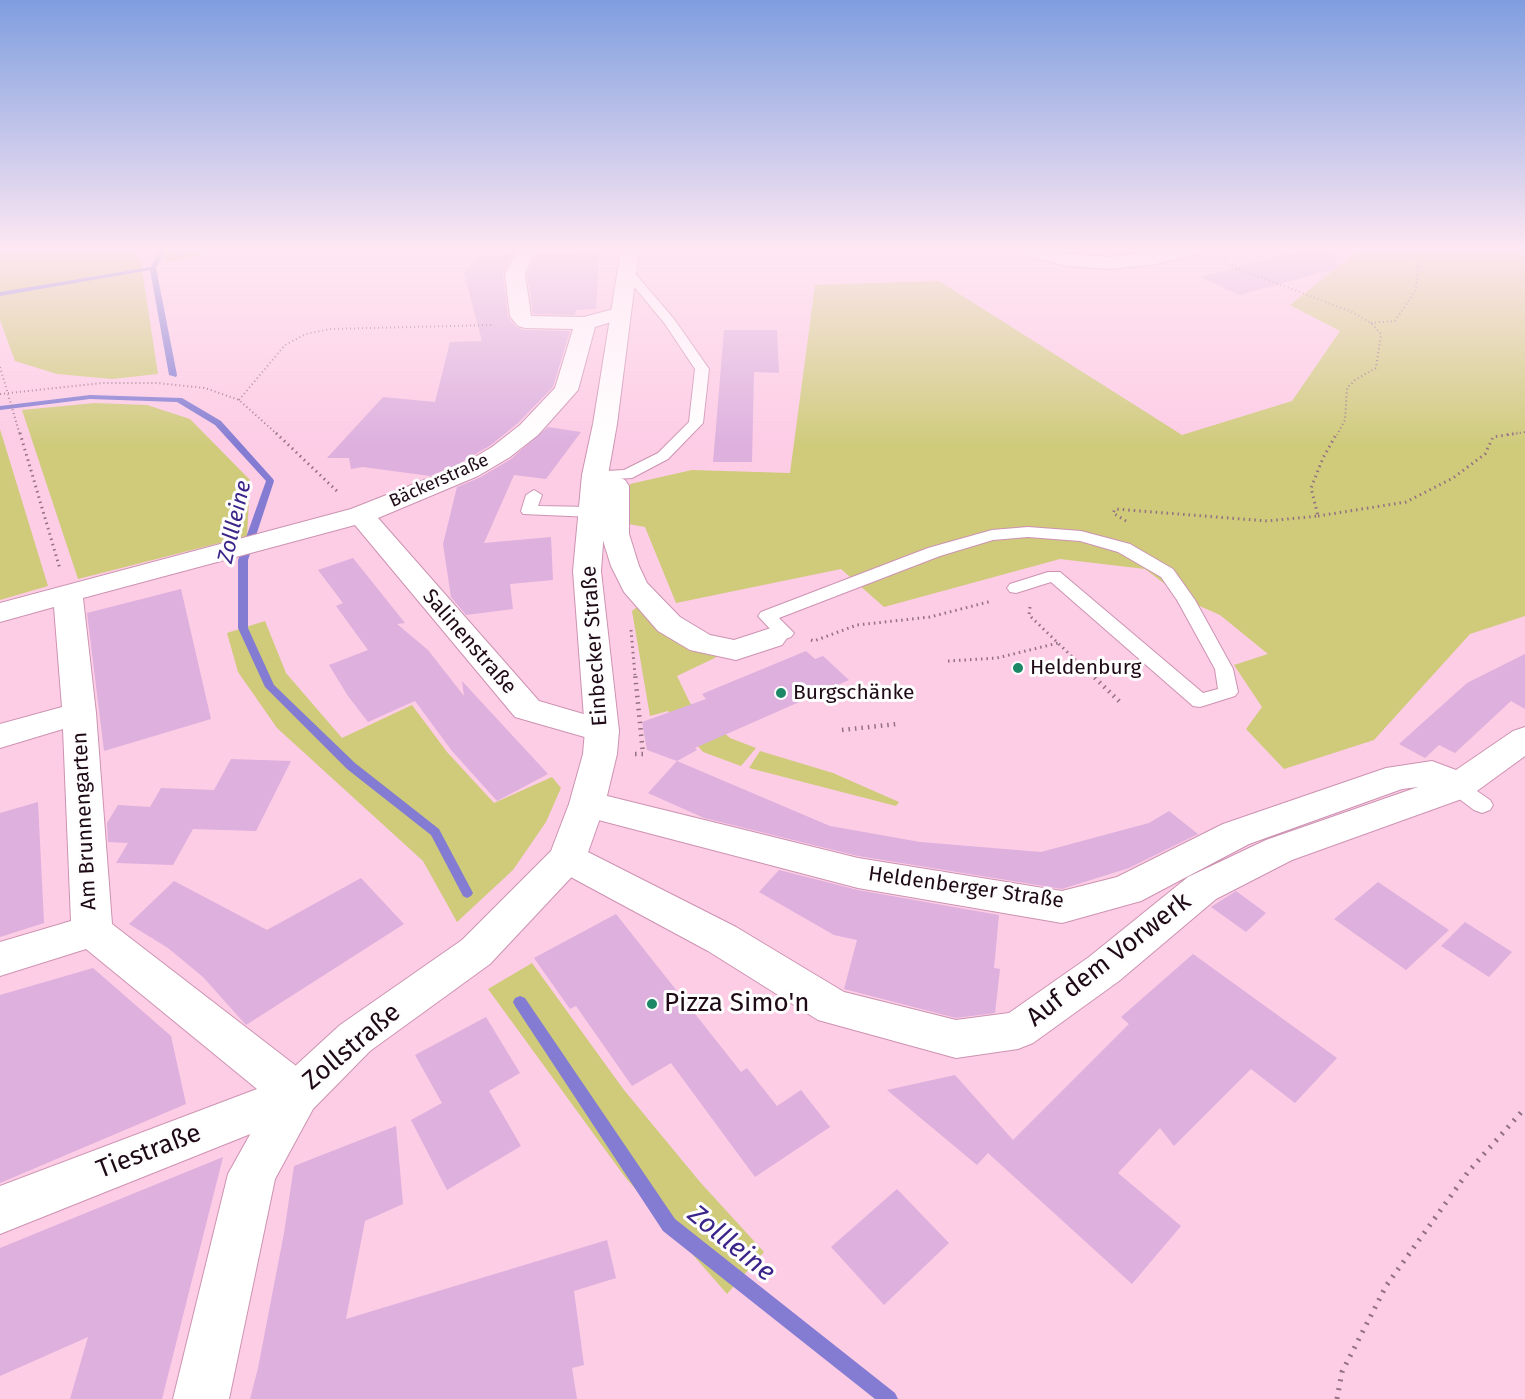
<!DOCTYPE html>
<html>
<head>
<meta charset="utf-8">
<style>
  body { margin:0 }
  canvas { display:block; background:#fdcce5 }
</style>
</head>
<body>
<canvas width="1525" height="1399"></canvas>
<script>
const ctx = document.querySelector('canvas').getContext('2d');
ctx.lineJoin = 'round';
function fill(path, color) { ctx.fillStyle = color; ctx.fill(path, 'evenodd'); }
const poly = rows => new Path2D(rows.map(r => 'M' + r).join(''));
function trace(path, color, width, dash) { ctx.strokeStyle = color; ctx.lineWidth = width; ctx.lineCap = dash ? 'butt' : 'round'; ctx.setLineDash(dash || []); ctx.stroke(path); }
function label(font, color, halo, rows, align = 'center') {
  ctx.font = font + ' "Fira Sans",sans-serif'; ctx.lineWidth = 6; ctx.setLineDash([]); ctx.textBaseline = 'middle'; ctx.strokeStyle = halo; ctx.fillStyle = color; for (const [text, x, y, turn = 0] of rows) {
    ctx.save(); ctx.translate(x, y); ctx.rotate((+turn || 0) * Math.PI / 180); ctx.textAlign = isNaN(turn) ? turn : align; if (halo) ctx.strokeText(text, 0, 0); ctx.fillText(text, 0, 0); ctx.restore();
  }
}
fill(poly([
  [0,250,139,250,158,374,112,379,57,374,15,361,0,320],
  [155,250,222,250,169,262],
  [1359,250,1525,250,1525,616,1470,634,1374,740,1284,769,1246,729,1262,707,1234,665,1268,654,1220,615,1186,600,1145,569,1060,559,884,607,841,569,676,603,645,527,628,524,630,484,692,470,790,473,815,285,939,281,1182,435,1292,401,1340,331,1290,305],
  [95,403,147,405,190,419,250,480,247,536,78,579,22,410],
  [0,429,48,586,0,600],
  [637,607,655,625,723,654,677,676,690,703,730,738,756,748,741,766,703,752,668,711,650,716,632,611],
  [265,621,286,673,342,738,412,705,447,752,494,803,552,777,561,788,546,822,513,870,457,922,423,861,277,728,238,672,227,633],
  [760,751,833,773,899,802,896,806,749,768],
  [532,963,624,1090,700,1182,764,1252,727,1294,625,1177,488,989]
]), '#cfcb7b');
fill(poly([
  [160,250,166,250,156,268,177,375,176,377,169,375,150,270,0,296,0,292,151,267,160,250],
  [90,395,182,398,221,421,273,479,274,481,248,560,248,628,274,685,355,763,439,829,473,893,471,896,467,898,463,896,431,835,347,769,265,687,238,628,238,560,266,481,215,425,177,402,90,399,0,410,0,406,90,395],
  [520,996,525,998,675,1219,895,1393,898,1399,875,1399,663,1231,515,1006,513,1002,515,998,520,996]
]), '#837cd2');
fill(poly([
  [1302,250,1333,250,1338,268,1239,295,1201,277],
  [599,251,596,309,576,310,575,315,533,314,527,274,537,254],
  [512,254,503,274,508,317,516,327,524,330,570,331,553,387,518,423,491,445,459,464,430,476,363,467,351,469,349,458,327,458,383,397,435,402,450,342,482,341,464,273,479,257],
  [724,330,777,330,779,373,754,372,752,462,713,462],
  [548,427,581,432,546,479,514,475,484,543,551,537,553,580,510,584,513,609,466,615,451,597,443,544,457,487,479,478,511,459],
  [353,558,405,623,397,624,428,650,464,696,462,681,548,774,497,801,452,751,415,701,368,722,348,696,329,665,368,650,336,606,343,603,318,570],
  [181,589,211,719,104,751,87,613],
  [806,651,815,659,823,656,849,680,695,748,697,750,677,761,647,750,642,722,706,699,702,694],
  [1525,654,1525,709,1511,701,1455,753,1439,745,1425,758,1399,744,1467,683],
  [231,759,291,761,256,831,193,829,173,865,116,863,128,843,108,842,107,823,118,805,150,807,161,788,214,790],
  [677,761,830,826,920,842,1041,852,1149,823,1169,811,1198,834,1129,868,1062,889,858,856,704,818,648,793],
  [38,802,44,923,0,937,0,813],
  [779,870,858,890,999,915,994,968,1000,969,995,1013,956,1018,844,989,857,940,834,935,759,892],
  [361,878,404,924,246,1025,203,977,168,948,129,924,174,881,267,930],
  [1378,882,1449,930,1406,970,1334,919],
  [1236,891,1266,913,1246,932,1211,907],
  [616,914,741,1072,747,1068,777,1106,801,1090,830,1127,755,1177,671,1063,632,1086,576,1006,570,1009,534,958],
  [1465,922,1512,952,1489,977,1441,946],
  [1193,954,1337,1058,1295,1103,1251,1069,1174,1146,1160,1128,1118,1173,1181,1226,1132,1284,988,1153,977,1165,887,1090,955,1075,1013,1140,1129,1024,1121,1017],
  [93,968,171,1036,186,1104,0,1183,0,995],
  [486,1017,520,1073,489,1091,521,1146,447,1190,411,1120,442,1103,415,1055],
  [396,1126,403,1204,365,1221,346,1319,607,1240,616,1278,574,1291,584,1365,572,1368,577,1399,250,1399,258,1368,284,1233,294,1166],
  [223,1157,162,1399,70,1399,88,1337,0,1376,0,1248],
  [897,1189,949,1243,884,1305,831,1247]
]), '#ddb0de');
const lane = poly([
  [628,269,632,270,674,319,709,369,703,423,668,459,632,478,595,480,590,478,587,475,590,472,624,470,658,453,689,422,695,369,665,324,622,272,628,269],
  [534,490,542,495,538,506,592,507,600,512,592,517,523,514,521,511,526,495,534,490],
  [1028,527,1081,531,1130,544,1173,569,1195,600,1233,669,1238,692,1235,696,1200,707,1193,706,1051,582,1016,593,1010,592,1007,588,1010,584,1048,572,1060,572,1203,693,1218,689,1215,669,1177,600,1161,577,1118,552,1080,541,1028,537,993,540,940,556,779,618,794,633,791,637,771,644,765,642,762,638,765,634,772,631,758,616,761,612,928,548,992,530,1028,527],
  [1457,779,1464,782,1490,800,1493,805,1490,810,1482,813,1474,810,1450,792,1446,787,1450,782,1457,779]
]);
const street = poly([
  [517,250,536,250,525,274,531,316,584,317,621,307,628,309,631,313,628,317,595,327,578,390,538,435,510,457,478,476,378,518,539,701,614,723,619,731,614,739,602,742,515,717,355,525,83,598,96,713,112,924,313,1079,320,1094,313,1109,0,1234,0,1186,257,1089,86,949,0,976,0,942,71,921,63,729,0,748,0,724,62,707,54,607,0,622,0,603,351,509,460,466,492,447,520,425,555,388,573,329,525,328,518,326,513,320,510,316,505,274,517,250],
  [1019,250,1052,250,1067,254,1111,257,1164,250,1199,250,1197,254,1156,264,1111,269,1067,266,1021,254,1019,250],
  [595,467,625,480,629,486,629,534,639,566,647,583,680,617,710,635,734,640,771,628,782,631,787,638,782,645,736,660,690,650,658,631,624,592,611,566,601,534,603,489,586,480,582,475,586,470,595,467],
  [1525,727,1525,756,1470,796,1292,860,1216,899,1119,981,1033,1043,1018,1049,956,1058,818,1020,708,951,554,868,548,858,554,848,567,844,580,848,736,927,844,992,956,1020,1009,1013,1089,957,1188,877,1266,840,1418,787,1402,789,1249,844,1141,901,1062,923,858,888,587,817,574,813,569,804,574,795,587,791,858,858,1062,891,1117,877,1223,824,1386,768,1432,761,1456,770,1513,731,1525,727]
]);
const secondary = poly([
  [621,250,639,250,617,424,608,475,601,571,619,731,617,754,605,804,586,858,580,868,490,964,370,1051,313,1109,275,1179,229,1399,173,1399,228,1174,281,1079,340,1025,462,940,551,851,569,804,583,754,585,731,573,571,582,475,593,424,621,250]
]);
trace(lane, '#cd93b2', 2);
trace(street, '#cd93b2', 2);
trace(secondary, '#cd93b2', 2);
trace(poly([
  [177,256,204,250],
  [1213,259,1352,312,1371,323,1381,334,1376,368,1355,380,1347,388,1345,420,1337,435],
  [1371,323,1395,321,1416,290,1419,260,1404,250],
  [0,367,20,435],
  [0,394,102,383,157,383,205,388,239,400,278,435],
  [239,400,285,345,306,334,330,329,494,325],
  [1508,435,1525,432]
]), '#947083', 2, [1, 3]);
trace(poly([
  [20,433,60,569],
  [276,433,339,493],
  [1318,516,1406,502,1453,478,1485,454,1493,437,1518,433],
  [1126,521,1113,513,1115,509,1267,521,1318,516,1311,488,1323,458,1337,433],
  [1030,607,1029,615,1091,675],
  [631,630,635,675],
  [811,640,814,641,857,625,930,617,992,601],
  [948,661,997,658,1058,643]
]), '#947083', 3, [1.5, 4]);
trace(poly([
  [1090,673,1120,702],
  [842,730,897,724],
  [635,754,643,754,635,673]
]), '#947083', 4.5, [1.5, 5]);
trace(poly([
  [1337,1399,1342,1372,1386,1286,1468,1172,1525,1108]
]), '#947083', 5, [2, 7]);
fill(lane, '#fff');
fill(street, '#fff');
fill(secondary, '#fff');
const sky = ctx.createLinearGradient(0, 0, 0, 446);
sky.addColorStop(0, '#7f9edf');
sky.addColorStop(0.56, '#fee8f3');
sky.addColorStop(1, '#fee8f300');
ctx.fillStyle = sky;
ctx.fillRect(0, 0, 1525, 446);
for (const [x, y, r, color] of [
  [1018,668,6,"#1c8865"],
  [781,693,6,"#1c8865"],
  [652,1004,6,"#1c8865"]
]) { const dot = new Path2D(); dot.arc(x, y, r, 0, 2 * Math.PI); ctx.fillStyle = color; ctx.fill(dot); trace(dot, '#fdfdfd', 2); }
label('18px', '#1e0a16', '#fdfdfd', [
  ["Bäckerstraße",439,481,-24]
]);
label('21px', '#1e0a16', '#fdfdfd', [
  ["Salinenstraße",469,642,49],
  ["Einbecker Straße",595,646,-94],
  ["Am Brunnengarten",85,821,-93],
  ["Heldenberger Straße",966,888,8]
]);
label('21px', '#1e0a16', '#fdfdfd', [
  ["Heldenburg",1030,668],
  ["Burgschänke",793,693]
], 'left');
label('italic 22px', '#3b2489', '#fdfdfd', [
  ["Zollleine",235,522,-77]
]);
label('26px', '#1e0a16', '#fdfdfd', [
  ["Auf dem Vorwerk",1109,960,-38],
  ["Zollstraße",352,1047,-40],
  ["Tiestraße",149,1152,-21]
]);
label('26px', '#1e0a16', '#fdfdfd', [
  ["Pizza Simo'n",664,1004]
], 'left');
label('italic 27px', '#3b2489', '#fdfdfd', [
  ["Zollleine",731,1244,39]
]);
</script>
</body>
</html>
